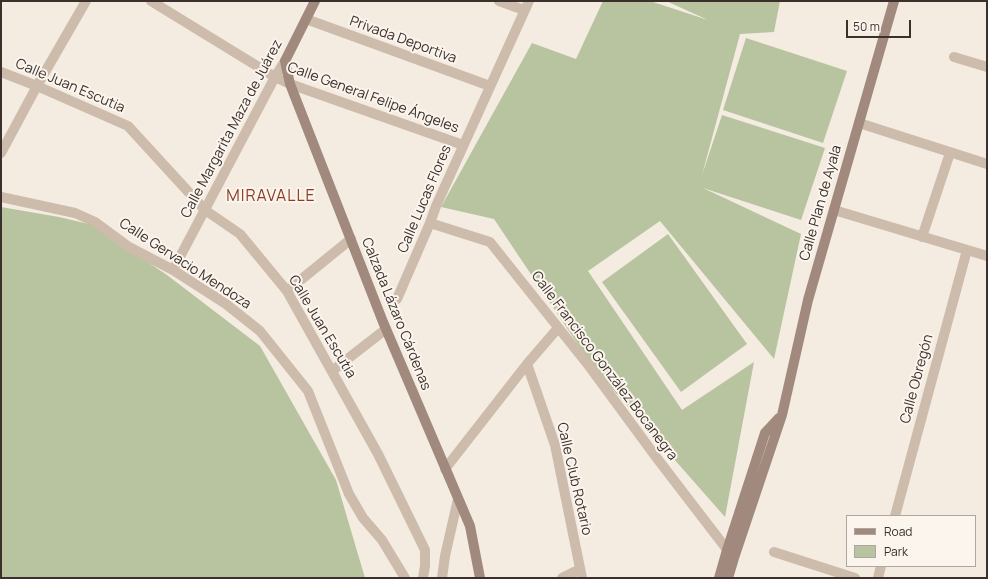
<!DOCTYPE html>
<html>
<head>
<meta charset="utf-8">
<style>
  body { margin:0 }
  #map { position:relative; width:988px; height:579px; overflow:hidden; background:#f4ebe1; font-family:Manrope,sans-serif }
  canvas { display:block }
  .frame { position:absolute; inset:0; border:2px solid #3b302b; pointer-events:none }
  .legend { position:absolute; left:846px; top:515px; width:130px; height:52px; box-sizing:border-box; background:#fbf5ee; border:1px solid #aea6a0; margin:0; padding:5px 7px; list-style:none; font-size:12px; color:#3b302b }
  .legend li { display:flex; align-items:center; gap:8px; height:20px }
  .legend b { width:20px; border:1px solid #aea6a0 }
  .scale { position:absolute; left:846px; top:20px; width:65px; height:18px; box-sizing:border-box; border:2px solid #3b302b; border-top:0; padding-left:5px; font-size:12px; line-height:14px; white-space:nowrap; color:#3b302b; -webkit-text-stroke:3px #fbf5ee; paint-order:stroke }
</style>
</head>
<body>
<div id="map">
<canvas width="988" height="579"></canvas>
<div class="frame"></div>
<ul class="legend">
<li><b style="height:5px;background:#a18a7d"></b>Road</li>
<li><b style="height:11px;background:#b8c4a0"></b>Park</li>
</ul>
<div class="scale">50 m</div>
</div>
<script>
const ctx = document.querySelector('canvas').getContext('2d');
ctx.lineJoin = 'round';
function fill(path, color) { ctx.fillStyle = color; ctx.fill(path, 'evenodd'); }
const poly = rows => new Path2D(rows.map(r => 'M' + r).join(''));
function trace(path, color, width, dash) { ctx.strokeStyle = color; ctx.lineWidth = width; ctx.lineCap = dash ? 'butt' : 'round'; ctx.setLineDash(dash || []); ctx.stroke(path); }
function label(font, color, halo, rows, align = 'center') {
  ctx.font = font + ' Manrope,sans-serif'; ctx.lineWidth = 4; ctx.setLineDash([]); ctx.textBaseline = 'middle'; ctx.strokeStyle = halo; ctx.fillStyle = color; for (const [text, x, y, turn = 0] of rows) {
    ctx.save(); ctx.translate(x, y); ctx.rotate((+turn || 0) * Math.PI / 180); ctx.textAlign = isNaN(turn) ? turn : align; if (halo) ctx.strokeText(text, 0, 0); ctx.fillText(text, 0, 0); ctx.restore();
  }
}
fill(poly([
  [603,1,650,1,708,20,666,1,780,1,774,32,740,34,702,175,722,115,825,148,801,220,703,188,801,234,774,359,660,221,588,271,682,410,754,362,725,517,593,367,494,219,441,207,532,43,576,59],
  [746,38,847,71,823,143,723,110],
  [1,207,59,217,93,225,167,275,260,346,336,480,365,578,1,578],
  [668,234,747,344,681,392,602,282]
]), '#b8c4a0');
trace(poly([
  [151,1,275,77,290,84,463,145],
  [499,1,524,10],
  [306,19,490,86],
  [954,57,987,67],
  [1,72,37,86,128,126,205,210,240,234,287,291,378,454,425,550,425,566,423,578],
  [859,123,987,164],
  [1,153,37,86,86,1],
  [1,197,75,213,95,222,129,247,173,270,226,304,260,331,308,391,349,494,363,518,382,540,405,578],
  [834,210,987,256],
  [430,223,490,242,589,366,656,457,732,556],
  [922,237,950,153],
  [173,270,275,77,285,61],
  [287,291,351,239],
  [397,299,430,223,436,206,529,1],
  [527,364,555,445,582,578],
  [332,371,386,329],
  [445,469,527,364,558,328],
  [895,516,967,250],
  [774,552,855,578],
  [442,578,445,556,458,499],
  [562,578,580,569],
  [878,578,881,566]
]), '#cdbbac', 10);
trace(poly([
  [315,1,285,61,290,84,383,322,470,526,480,578],
  [719,578,727,550,765,433,779,418],
  [728,578,734,558,782,415,808,300,894,1]
]), '#a18a7d', 10);
label('14px', '#3b302b', '#fbf5ee', [
  ["Privada Deportiva",403,40,20],
  ["Calle Juan Escutia",70,86,23],
  ["Calle General Felipe Ángeles",373,98,20],
  ["Calle Margarita Maza de Juárez",232,129,-62],
  ["Calle Lucas Flores",425,199,-67],
  ["Calle Plan de Ayala",821,203,-74],
  ["Calle Gervacio Mendoza",185,264,33],
  ["Calzada Lázaro Cárdenas",396,314,68],
  ["Calle Juan Escutia",322,327,59],
  ["Calle Francisco González Bocanegra",604,366,53],
  ["Calle Obregón",917,379,-75],
  ["Calle Club Rotario",574,479,77]
]);
ctx.letterSpacing = '1px';
label('16px', '#8c3b22', '#fbf5ee', [
  ["MIRAVALLE",271,197]
]);
ctx.letterSpacing = '0px';
</script>
</body>
</html>
